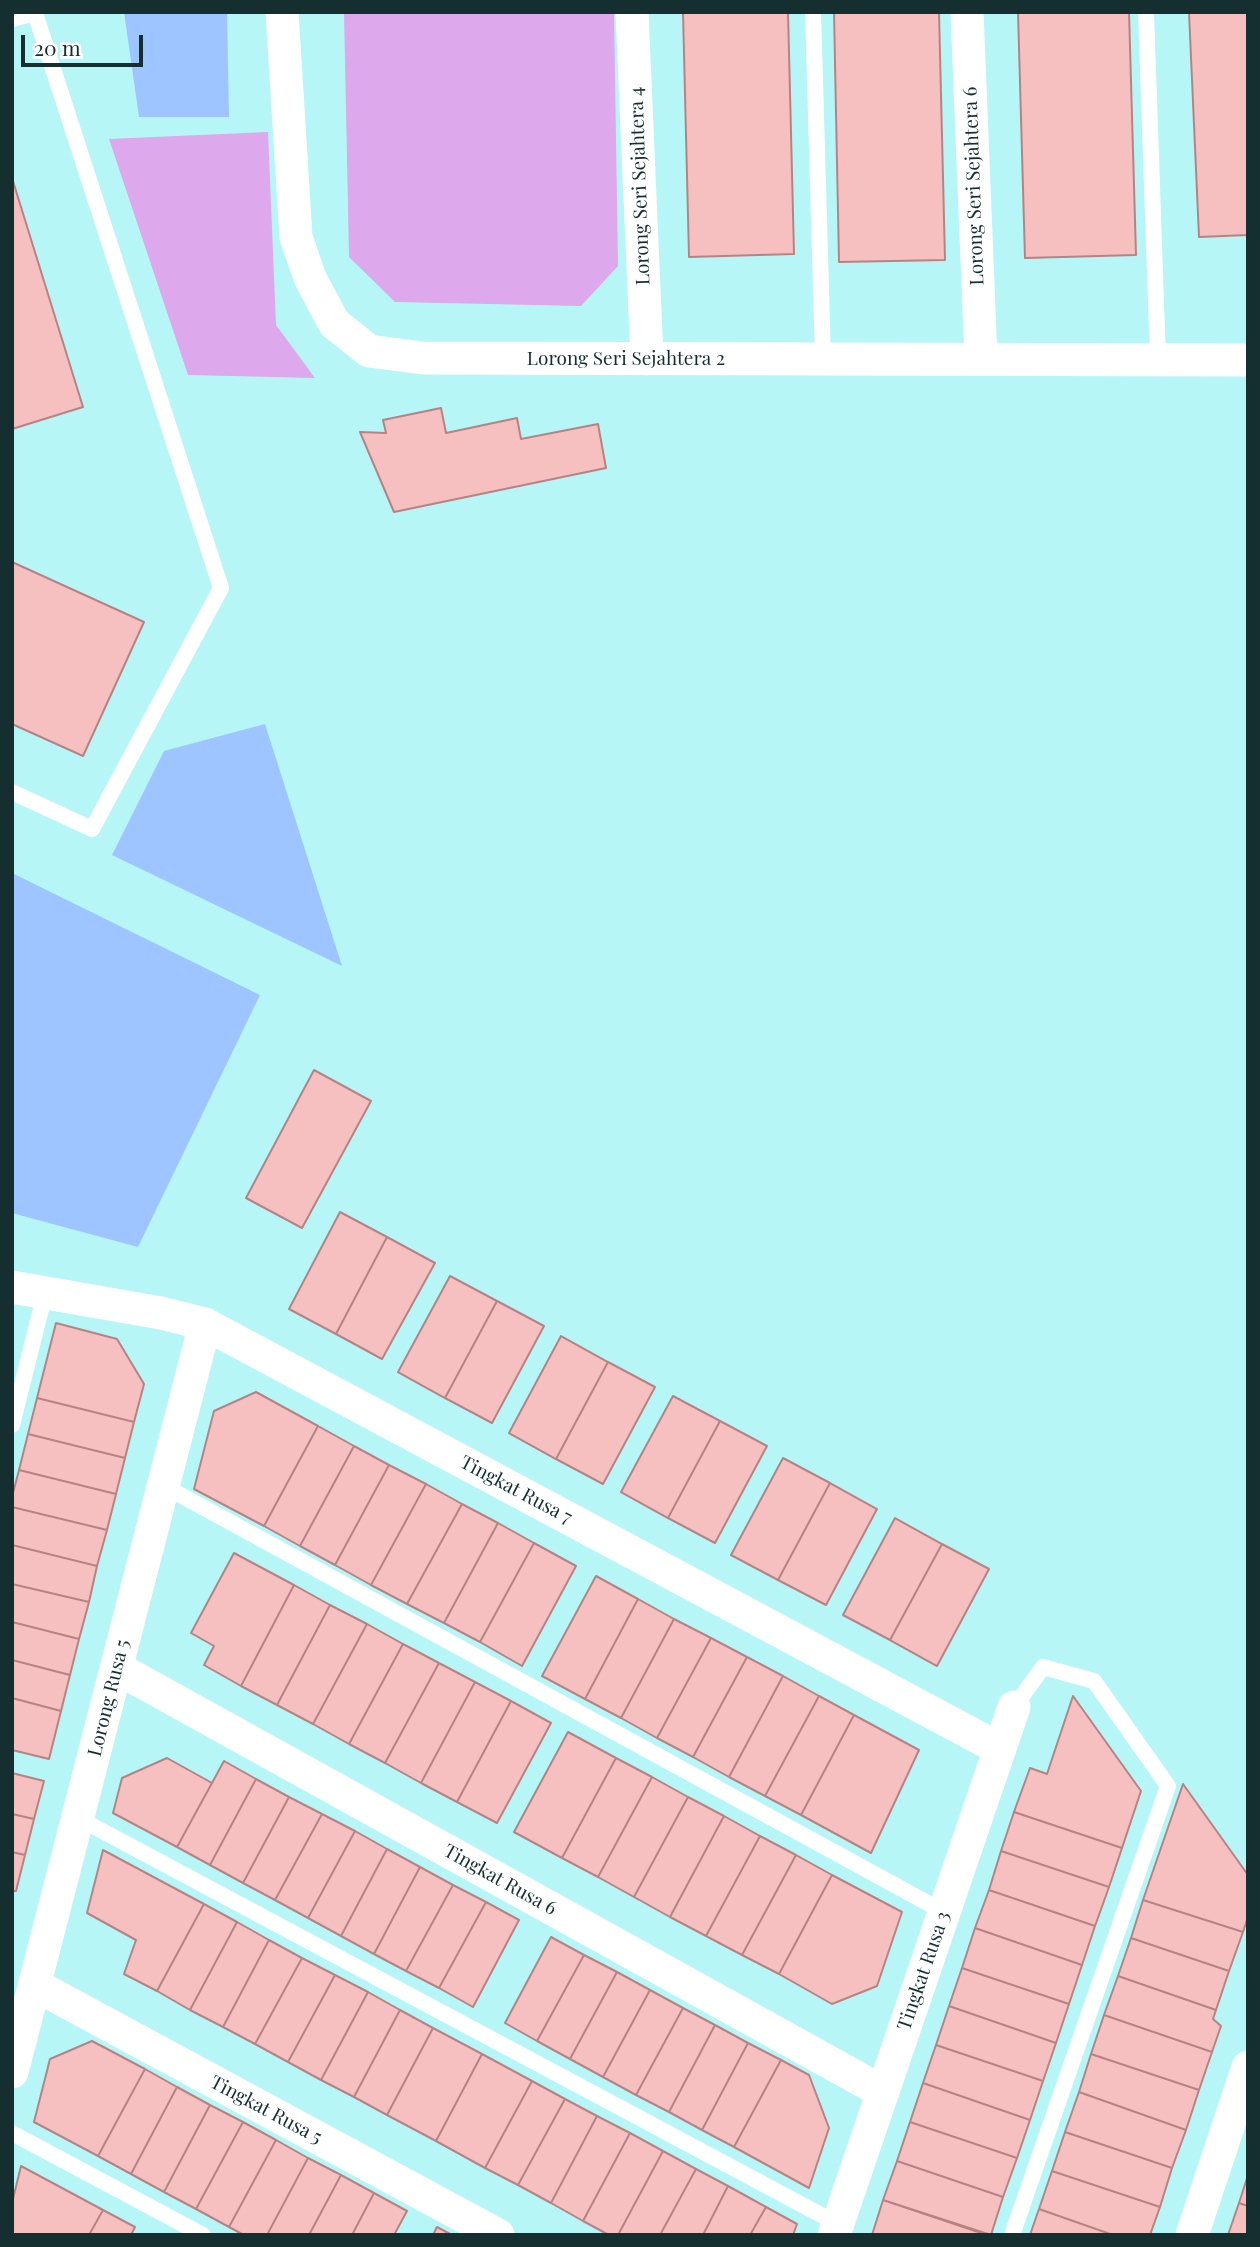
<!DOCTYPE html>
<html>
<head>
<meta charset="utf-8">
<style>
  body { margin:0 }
  #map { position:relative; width:1260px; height:2247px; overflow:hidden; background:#b7f6f7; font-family:"Playfair Display",serif }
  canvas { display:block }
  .frame { position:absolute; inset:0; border:14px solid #152f30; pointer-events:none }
  .scale { position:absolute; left:21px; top:35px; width:122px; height:32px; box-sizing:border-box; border:4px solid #152f30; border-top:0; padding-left:9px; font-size:21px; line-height:24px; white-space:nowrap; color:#152f30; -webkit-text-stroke:5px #fff; paint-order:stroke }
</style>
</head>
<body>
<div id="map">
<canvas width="1260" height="2247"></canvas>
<div class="frame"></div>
<div class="scale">20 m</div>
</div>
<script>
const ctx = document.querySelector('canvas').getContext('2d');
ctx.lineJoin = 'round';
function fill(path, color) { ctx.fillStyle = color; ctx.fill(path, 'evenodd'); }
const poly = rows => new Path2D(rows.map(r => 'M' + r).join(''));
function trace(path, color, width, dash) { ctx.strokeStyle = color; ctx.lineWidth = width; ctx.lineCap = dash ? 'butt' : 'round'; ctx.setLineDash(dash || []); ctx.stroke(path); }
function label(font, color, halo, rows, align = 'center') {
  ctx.font = font + ' "Playfair Display",serif'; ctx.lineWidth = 7; ctx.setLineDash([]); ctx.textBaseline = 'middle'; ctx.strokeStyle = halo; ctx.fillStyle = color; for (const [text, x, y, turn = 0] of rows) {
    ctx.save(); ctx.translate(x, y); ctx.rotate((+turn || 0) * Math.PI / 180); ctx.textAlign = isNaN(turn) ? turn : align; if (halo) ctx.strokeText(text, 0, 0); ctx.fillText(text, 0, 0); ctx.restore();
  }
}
fill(poly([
  [344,12,614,12,618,266,581,306,395,302,349,257],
  [268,132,276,325,315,378,188,375,109,139]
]), '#dda8ec');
fill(poly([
  [124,12,227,12,229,117,139,117],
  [265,724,342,966,112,855,164,751],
  [12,873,260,995,138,1247,12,1213]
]), '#9ec5ff');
const building = poly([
  [683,12,788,12,794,254,689,257,683,12],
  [834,12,939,12,945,260,839,262,834,12],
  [1018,12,1129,12,1136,255,1025,258,1018,12],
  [1189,12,1248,12,1248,235,1199,237,1189,12],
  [12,178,83,407,12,429,12,178],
  [441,408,446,433,517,418,521,439,598,424,606,468,394,512,360,432,386,433,383,420,441,408],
  [12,562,144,622,83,756,12,724,12,562],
  [314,1070,371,1101,302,1228,246,1198,314,1070],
  [340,1212,387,1237,336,1334,289,1309,340,1212],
  [387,1237,435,1263,382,1359,336,1334,387,1237],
  [450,1276,497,1301,445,1398,398,1372,450,1276],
  [497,1301,544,1326,492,1423,445,1398,497,1301],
  [56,1323,117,1339,144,1384,134,1422,37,1398,56,1323],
  [561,1336,608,1362,556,1459,509,1433,561,1336],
  [608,1362,655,1387,603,1484,556,1459,608,1362],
  [256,1392,318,1426,264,1526,194,1489,214,1411,256,1392],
  [673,1396,720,1421,668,1518,621,1492,673,1396],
  [37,1398,134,1422,125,1458,28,1434,37,1398],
  [720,1421,767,1446,715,1543,668,1518,720,1421],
  [318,1426,354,1446,300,1546,264,1526,318,1426],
  [28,1434,125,1458,116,1494,19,1470,28,1434],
  [354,1446,389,1465,335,1565,300,1546,354,1446],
  [783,1458,830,1483,778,1580,731,1555,783,1458],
  [389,1465,426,1484,371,1585,335,1565,389,1465],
  [19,1470,116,1494,107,1530,12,1507,12,1497,19,1470],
  [830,1483,877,1509,826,1605,778,1580,830,1483],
  [426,1484,462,1504,407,1604,371,1585,426,1484],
  [462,1504,498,1523,444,1623,407,1604,462,1504],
  [12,1507,107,1530,97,1566,12,1545,12,1507],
  [895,1518,942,1544,890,1640,843,1615,895,1518],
  [498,1523,534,1543,480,1642,444,1623,498,1523],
  [534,1543,576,1566,522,1666,480,1642,534,1543],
  [942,1544,989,1569,937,1666,890,1640,942,1544],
  [12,1545,97,1566,89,1602,12,1584,12,1545],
  [234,1553,294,1585,241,1686,204,1665,214,1646,191,1633,234,1553],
  [596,1576,638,1599,585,1699,542,1676,596,1576],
  [12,1584,89,1602,79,1639,12,1622,12,1584],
  [294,1585,330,1605,277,1705,241,1686,294,1585],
  [638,1599,674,1619,621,1718,585,1699,638,1599],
  [330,1605,367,1624,313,1724,277,1705,330,1605],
  [674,1619,711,1638,657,1738,621,1718,674,1619],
  [12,1622,79,1639,70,1675,12,1660,12,1622],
  [367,1624,403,1644,349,1744,313,1724,367,1624],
  [711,1638,747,1657,693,1757,657,1738,711,1638],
  [403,1644,439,1663,385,1763,349,1744,403,1644],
  [747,1657,783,1676,729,1777,693,1757,747,1657],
  [12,1660,70,1675,61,1711,12,1698,12,1660],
  [439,1663,475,1682,421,1783,385,1763,439,1663],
  [783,1676,819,1696,765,1796,729,1777,783,1676],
  [475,1682,511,1701,457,1802,421,1783,475,1682],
  [819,1696,854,1715,801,1815,765,1796,819,1696],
  [1073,1696,1141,1791,1122,1848,1014,1812,1030,1768,1047,1774,1073,1696],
  [12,1698,61,1711,49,1759,12,1750,12,1698],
  [511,1701,551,1723,497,1823,457,1802,511,1701],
  [854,1715,919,1750,871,1853,801,1815,854,1715],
  [568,1732,616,1758,562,1858,514,1832,568,1732],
  [167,1758,212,1783,177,1847,113,1813,122,1778,167,1758],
  [616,1758,652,1777,598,1877,562,1858,616,1758],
  [224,1761,256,1779,210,1865,177,1847,224,1761],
  [12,1773,44,1781,34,1819,12,1814,12,1773],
  [652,1777,688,1797,634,1897,598,1877,652,1777],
  [256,1779,289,1797,243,1883,210,1865,256,1779],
  [1183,1784,1248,1875,1248,1917,1243,1932,1143,1900,1183,1784],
  [289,1797,322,1814,275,1900,243,1883,289,1797],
  [688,1797,724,1816,670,1917,634,1897,688,1797],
  [1014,1812,1122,1848,1109,1887,1001,1851,1014,1812],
  [12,1814,34,1819,25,1855,12,1852,12,1814],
  [322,1814,355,1831,308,1918,275,1900,322,1814],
  [724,1816,760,1836,706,1936,670,1917,724,1816],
  [355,1831,387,1849,341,1936,308,1918,355,1831],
  [760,1836,796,1855,742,1955,706,1936,760,1836],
  [387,1849,420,1867,374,1954,341,1936,387,1849],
  [103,1850,204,1904,157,1991,124,1974,136,1940,87,1913,103,1850],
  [1001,1851,1109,1887,1095,1926,989,1890,1001,1851],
  [12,1852,25,1855,16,1891,12,1891,12,1852],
  [796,1855,832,1875,779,1974,742,1955,796,1855],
  [420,1867,453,1885,406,1971,374,1954,420,1867],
  [832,1875,902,1912,877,1986,832,2004,779,1974,832,1875],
  [453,1885,486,1902,439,1988,406,1971,453,1885],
  [989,1890,1095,1926,1082,1965,975,1928,989,1890],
  [1143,1900,1243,1932,1229,1971,1131,1938,1143,1900],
  [486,1902,519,1920,473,2007,439,1988,486,1902],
  [204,1904,237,1922,190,2010,157,1991,204,1904],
  [237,1922,269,1940,223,2027,190,2010,237,1922],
  [975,1928,1082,1965,1069,2004,962,1968,975,1928],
  [551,1937,584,1955,537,2041,505,2023,551,1937],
  [1131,1938,1229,1971,1216,2010,1118,1976,1131,1938],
  [269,1940,302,1958,255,2044,223,2027,269,1940],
  [584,1955,617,1972,570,2059,537,2041,584,1955],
  [302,1958,335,1975,288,2062,255,2044,302,1958],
  [962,1968,1069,2004,1056,2043,949,2006,962,1968],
  [617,1972,650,1990,603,2077,570,2059,617,1972],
  [335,1975,368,1992,321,2080,288,2062,335,1975],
  [1118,1976,1216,2010,1213,2019,1221,2026,1212,2052,1104,2015,1118,1976],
  [650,1990,683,2008,636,2095,603,2077,650,1990],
  [368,1992,400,2010,354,2097,321,2080,368,1992],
  [949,2006,1056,2043,1043,2081,936,2045,949,2006],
  [683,2008,715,2025,669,2112,636,2095,683,2008],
  [400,2010,433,2028,387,2115,354,2097,400,2010],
  [1104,2015,1212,2052,1199,2090,1091,2054,1104,2015],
  [715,2025,748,2043,702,2130,669,2112,715,2025],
  [433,2028,482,2054,436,2141,387,2115,433,2028],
  [92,2041,145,2069,98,2156,34,2122,50,2059,92,2041],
  [748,2043,781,2060,734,2147,702,2130,748,2043],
  [936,2045,1043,2081,1030,2120,923,2083,936,2045],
  [482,2054,532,2081,485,2168,436,2141,482,2054],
  [1091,2054,1199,2090,1186,2130,1079,2092,1091,2054],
  [781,2060,809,2075,829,2128,809,2188,734,2147,781,2060],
  [145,2069,177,2087,131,2174,98,2156,145,2069],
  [532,2081,565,2099,518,2185,485,2168,532,2081],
  [923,2083,1030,2120,1017,2158,910,2122,923,2083],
  [177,2087,210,2105,164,2192,131,2174,177,2087],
  [1079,2092,1186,2130,1172,2168,1065,2132,1079,2092],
  [565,2099,597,2116,551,2203,518,2185,565,2099],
  [210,2105,243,2122,196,2209,164,2192,210,2105],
  [597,2116,630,2133,583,2221,551,2203,597,2116],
  [243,2122,276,2140,229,2227,196,2209,243,2122],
  [910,2122,1017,2158,1003,2197,897,2161,910,2122],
  [1065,2132,1172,2168,1160,2207,1052,2171,1065,2132],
  [630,2133,663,2151,618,2235,609,2235,583,2221,630,2133],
  [276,2140,308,2158,267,2235,244,2235,229,2227,276,2140],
  [663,2151,696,2169,660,2235,618,2235,663,2151],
  [308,2158,341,2175,309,2235,267,2235,308,2158],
  [897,2161,1003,2197,991,2235,883,2200,897,2161],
  [21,2166,103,2210,89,2235,12,2235,12,2203,21,2166],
  [696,2169,728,2186,703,2235,660,2235,696,2169],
  [1052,2171,1160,2207,1150,2235,1113,2235,1039,2209,1052,2171],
  [341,2175,374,2193,352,2235,309,2235,341,2175],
  [1248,2175,1248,2206,1239,2203,1248,2175],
  [728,2186,766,2207,750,2235,703,2235,728,2186],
  [374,2193,407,2211,394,2235,352,2235,374,2193],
  [883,2200,987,2235,872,2235,883,2200],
  [1239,2203,1248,2206,1248,2235,1228,2235,1239,2203],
  [766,2207,797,2224,793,2235,750,2235,766,2207],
  [1039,2209,1113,2235,1030,2235,1039,2209],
  [103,2210,135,2227,131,2235,89,2235,103,2210],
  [437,2227,452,2235,433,2235,437,2227]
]);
fill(building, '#f7c0c0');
trace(building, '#b68384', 2);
trace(poly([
  [813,12,823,359],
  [1146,12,1158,360],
  [12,19,35,13,221,588,92,829,12,792],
  [12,1425,45,1293],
  [164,1486,944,1912],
  [78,1818,838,2224],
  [12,2133,203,2235],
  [1012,2235,1168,1786,1094,1681,1043,1667,1014,1707]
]), '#fff', 16);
trace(poly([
  [282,12,296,237,310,278,334,323,369,351,423,358,1248,360],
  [632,12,647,359],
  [967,12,981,359],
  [12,1287,161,1313,205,1324,1000,1749],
  [117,1668,883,2092],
  [35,1985,498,2235],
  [12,2072,205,1324],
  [834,2235,1014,1707],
  [1192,2235,1248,2067]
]), '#fff', 33);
label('19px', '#152f30', '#fff', [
  ["Lorong Seri Sejahtera 4",640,186,-92],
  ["Lorong Seri Sejahtera 6",974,186,-92],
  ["Lorong Seri Sejahtera 2",626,359],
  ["Tingkat Rusa 7",516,1490,28],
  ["Lorong Rusa 5",109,1698,-76],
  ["Tingkat Rusa 6",500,1880,29],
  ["Tingkat Rusa 3",924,1971,-71],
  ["Tingkat Rusa 5",266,2110,28]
]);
</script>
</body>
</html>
